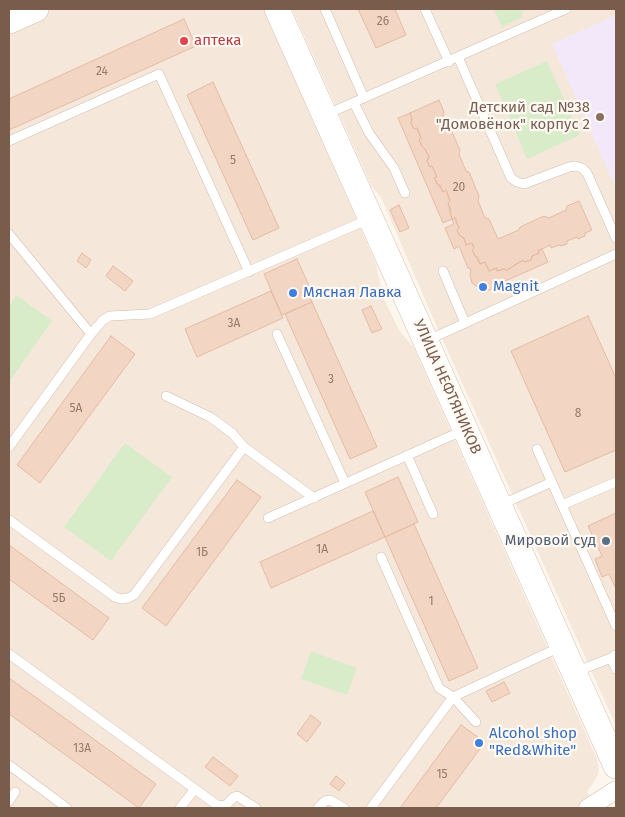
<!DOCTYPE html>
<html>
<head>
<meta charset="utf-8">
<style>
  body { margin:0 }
  #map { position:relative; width:625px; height:817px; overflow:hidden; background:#fdf6ec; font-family:"Fira Sans",sans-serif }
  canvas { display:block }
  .frame { position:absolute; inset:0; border:10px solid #7a5c4d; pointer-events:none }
</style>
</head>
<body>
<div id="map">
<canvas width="625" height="817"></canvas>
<div class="frame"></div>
</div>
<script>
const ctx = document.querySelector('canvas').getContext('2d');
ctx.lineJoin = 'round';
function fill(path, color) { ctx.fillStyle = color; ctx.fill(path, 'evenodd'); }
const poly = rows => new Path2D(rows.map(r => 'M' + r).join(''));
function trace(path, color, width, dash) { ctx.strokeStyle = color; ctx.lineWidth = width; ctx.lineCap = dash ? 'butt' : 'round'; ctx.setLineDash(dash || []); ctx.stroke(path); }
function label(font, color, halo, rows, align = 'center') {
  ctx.font = font + ' "Fira Sans",sans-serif'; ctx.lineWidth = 4.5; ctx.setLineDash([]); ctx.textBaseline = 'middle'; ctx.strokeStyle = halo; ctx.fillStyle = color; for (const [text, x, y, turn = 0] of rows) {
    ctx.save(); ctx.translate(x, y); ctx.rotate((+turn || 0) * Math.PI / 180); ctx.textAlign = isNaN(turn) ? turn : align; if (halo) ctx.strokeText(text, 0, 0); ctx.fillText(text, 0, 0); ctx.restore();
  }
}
fill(poly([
  [9,9,264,9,376,264,383,297,399,330,414,348,597,759,599,770,597,777,587,792,595,808,9,808],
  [292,9,616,9,616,726,433,318,381,197,372,187]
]), '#f5e8da');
fill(poly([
  [616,15,616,189,552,44]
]), '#f3e8fa');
fill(poly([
  [494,9,521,9,523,13,521,18,502,27],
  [547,61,580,135,527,159,495,84],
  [16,295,52,321,9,382,9,306],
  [125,443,172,477,111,561,64,527],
  [311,651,357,668,347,695,301,679]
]), '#d8ecc9');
const building = poly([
  [358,9,395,9,406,35,376,48,358,9],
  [184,19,196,46,9,130,9,99,184,19],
  [213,82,279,228,253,240,187,95,213,82],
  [439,100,444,112,443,116,448,128,451,130,460,150,459,154,466,171,469,172,479,196,478,201,485,218,489,219,498,239,519,230,520,227,544,216,549,218,566,210,567,206,579,201,592,230,585,233,585,236,578,239,577,237,567,241,567,244,561,246,559,245,551,248,550,245,538,251,539,253,532,256,531,260,524,262,523,260,507,270,504,269,497,271,497,268,489,271,485,262,480,264,472,250,474,248,472,243,466,245,464,238,460,236,457,230,459,228,455,218,452,219,450,213,451,210,448,203,450,201,446,190,443,192,440,185,437,184,434,178,437,177,432,166,430,167,427,161,429,157,425,149,422,146,419,140,421,138,417,128,414,129,411,123,412,119,410,113,439,100],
  [410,113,412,119,411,123,414,129,417,128,421,138,419,140,422,146,425,149,429,157,427,161,430,167,432,166,437,177,434,178,443,192,446,190,450,201,448,203,452,219,443,223,398,118,410,113],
  [399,205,409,228,400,232,390,210,399,205],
  [455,218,459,228,457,230,460,236,464,238,466,245,472,243,474,248,472,250,475,256,478,257,480,264,485,262,489,271,497,268,497,271,504,269,507,270,523,260,524,262,531,260,532,256,539,253,538,251,542,249,548,262,503,282,501,280,497,287,490,290,482,290,472,283,470,275,471,269,468,268,459,246,454,249,445,228,454,224,452,219,455,218],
  [82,253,91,260,86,268,77,261,82,253],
  [297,259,310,288,307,290,312,302,282,315,264,274,297,259],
  [113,266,133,281,125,291,106,276,113,266],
  [271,291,283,318,197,357,185,329,271,291],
  [312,302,377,447,350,459,285,314,312,302],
  [371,306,382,329,372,333,362,310,371,306],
  [588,316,616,378,616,450,565,472,511,351,588,316],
  [111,336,135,354,40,483,17,465,111,336],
  [398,477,418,522,385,537,365,492,398,477],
  [237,480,261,497,166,626,142,608,237,480],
  [373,511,385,537,271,588,260,562,373,511],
  [616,513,616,589,609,574,602,577,595,559,602,556,588,526,616,513],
  [414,524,478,668,449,681,385,537,414,524],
  [9,545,109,618,93,640,9,579,9,545],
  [9,678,156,784,139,808,9,714,9,678],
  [504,682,510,693,492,702,486,691,504,682],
  [311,715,321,723,307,742,297,734,311,715],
  [461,725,485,742,436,808,400,808,461,725],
  [213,757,238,776,230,786,205,767,213,757],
  [336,776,345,783,339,791,330,784,336,776]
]);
fill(building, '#f3d5c3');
trace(building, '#e6bba3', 1);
const lane = poly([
  [325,9,364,98],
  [425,9,449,62],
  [458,57,511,178,517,182,524,184,569,167,576,166,582,168,587,173,616,238],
  [354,103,369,133,394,168,405,193],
  [325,115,566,9],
  [9,141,159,74,249,272],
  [9,234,91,334,9,447],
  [443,271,465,323],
  [91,334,103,320,110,316,150,314,369,219],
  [277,334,345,483],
  [426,341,616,254],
  [166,396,210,417,232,433,244,447,314,498],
  [537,449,616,626],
  [407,455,433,514],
  [500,505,552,482],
  [562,505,616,482],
  [268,518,464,430],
  [9,520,115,597,121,599,128,598,134,595,244,447],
  [381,557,439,688,453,697,476,722],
  [9,654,217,805,225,806,234,797,237,796,256,808],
  [615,655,611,658,616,669],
  [575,672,611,658],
  [9,765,67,808],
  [9,801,15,792],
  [180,808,195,789],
  [318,808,325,801,330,800,344,808],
  [371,808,453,697,560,647]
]);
const street = poly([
  [588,808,616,790]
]);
const secondary = poly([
  [277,9,616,766],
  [9,21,36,9]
]);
trace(lane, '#d1beb0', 10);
trace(street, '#d1beb0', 19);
trace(secondary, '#d6c0b0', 26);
trace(lane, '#fff', 9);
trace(street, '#fff', 18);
trace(secondary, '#fff', 25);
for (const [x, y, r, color] of [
  [184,41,5,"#e0444e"],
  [600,117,5,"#8d6e63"],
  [483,287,5,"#3f7fe0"],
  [293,293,5,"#3f7fe0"],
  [606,541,5,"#5c6f8a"],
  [479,743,5,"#3f7fe0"]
]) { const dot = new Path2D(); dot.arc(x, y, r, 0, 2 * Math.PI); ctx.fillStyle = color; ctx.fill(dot); trace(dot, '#fffaf3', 2); }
label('12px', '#987a6a', null, [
  ["26",383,22],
  ["24",102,72],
  ["5",233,161],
  ["20",459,188],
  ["3А",234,324],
  ["3",331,380],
  ["5А",76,409],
  ["8",578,414],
  ["1А",322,550],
  ["1Б",202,553],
  ["5Б",59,599],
  ["1",431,602],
  ["13А",82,749],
  ["15",442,775]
]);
label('15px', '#be3a42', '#fffaf3', [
  ["аптека",194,41]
], 'left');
label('15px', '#785e54', '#fffaf3', [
  ["Детский сад №38",590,108],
  ["\"Домовёнок\" корпус 2",590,125]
], 'right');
label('15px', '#366cbe', '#fffaf3', [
  ["Magnit",493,287],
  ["Мясная Лавка",303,293],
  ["Alcohol shop",489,734],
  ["\"Red&White\"",489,751]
], 'left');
label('15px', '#7a5c4d', '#fffaf3', [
  ["УЛИЦА НЕФТЯНИКОВ",447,387,66]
]);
label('15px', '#4e5e75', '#fffaf3', [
  ["Мировой суд",596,541]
], 'right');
</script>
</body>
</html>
